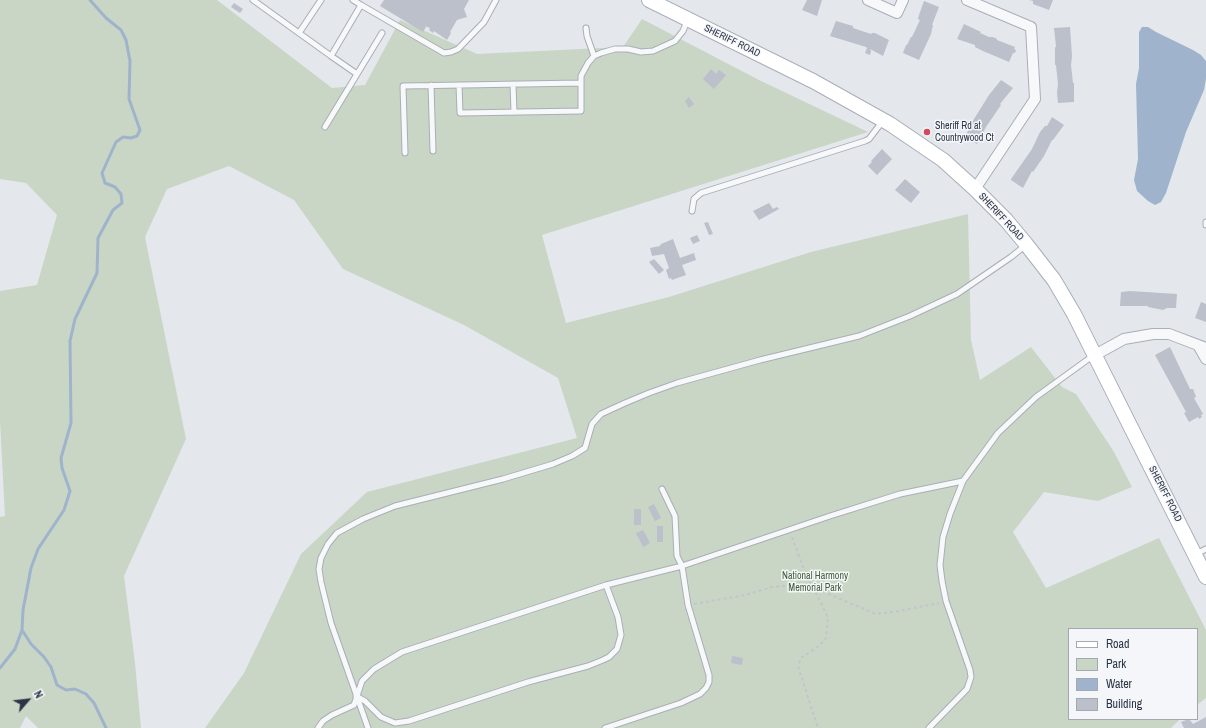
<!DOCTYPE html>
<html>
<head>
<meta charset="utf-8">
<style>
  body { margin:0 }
  #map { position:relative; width:1206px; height:728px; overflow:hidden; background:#e4e7ec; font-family:"Archivo Narrow",sans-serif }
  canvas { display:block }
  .legend { position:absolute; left:1068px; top:628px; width:130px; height:92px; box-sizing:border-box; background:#f4f6f9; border:1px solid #a4a8b1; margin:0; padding:5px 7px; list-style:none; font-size:12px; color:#2b3445 }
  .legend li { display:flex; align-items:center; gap:8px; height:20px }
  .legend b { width:20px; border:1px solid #a4a8b1 }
  .north { position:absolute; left:8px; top:680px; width:40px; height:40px; -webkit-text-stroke:3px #f4f6f9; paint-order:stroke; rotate:62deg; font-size:11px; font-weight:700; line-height:16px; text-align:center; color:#2b3445 }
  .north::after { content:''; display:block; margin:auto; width:14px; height:18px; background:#2b3445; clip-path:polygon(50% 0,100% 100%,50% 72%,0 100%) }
</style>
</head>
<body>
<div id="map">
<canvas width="1206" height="728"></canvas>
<ul class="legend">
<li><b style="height:5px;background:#fff"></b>Road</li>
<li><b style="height:11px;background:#c9d6c5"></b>Park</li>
<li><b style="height:11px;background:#9fb4cc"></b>Water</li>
<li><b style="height:11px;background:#bbc0ca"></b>Building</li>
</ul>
<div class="north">N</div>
</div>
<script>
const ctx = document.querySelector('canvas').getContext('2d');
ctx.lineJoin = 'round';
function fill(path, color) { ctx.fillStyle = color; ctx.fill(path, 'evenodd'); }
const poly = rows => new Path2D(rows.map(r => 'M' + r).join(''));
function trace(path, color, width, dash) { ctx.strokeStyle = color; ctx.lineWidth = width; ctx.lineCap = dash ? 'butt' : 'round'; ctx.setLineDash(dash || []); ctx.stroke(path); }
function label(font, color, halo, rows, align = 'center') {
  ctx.font = font + ' "Archivo Narrow",sans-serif'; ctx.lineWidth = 3; ctx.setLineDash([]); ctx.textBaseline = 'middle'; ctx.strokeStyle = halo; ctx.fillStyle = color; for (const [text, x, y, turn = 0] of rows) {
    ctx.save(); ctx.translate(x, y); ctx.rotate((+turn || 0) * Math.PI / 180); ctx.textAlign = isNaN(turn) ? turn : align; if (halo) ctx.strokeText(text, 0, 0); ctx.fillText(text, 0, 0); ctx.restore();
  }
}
fill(poly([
  [0,0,217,0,332,88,365,85,400,20,477,54,623,47,642,19,759,80,868,132,542,235,566,323,669,297,811,252,968,214,971,340,980,380,1031,347,1062,387,1076,394,1114,452,1132,487,1098,501,1044,492,1013,532,1046,588,1159,538,1206,630,1206,698,1197,705,1197,629,1069,629,1069,719,1180,719,1171,728,205,728,244,673,301,554,367,492,577,438,558,378,464,325,343,269,294,200,229,166,167,189,145,237,186,439,124,576,135,663,141,728,38,728,26,716,20,728,0,728,0,517,5,516,0,421,0,291,37,285,57,215,26,183,0,179]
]), '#c9d6c5');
fill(poly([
  [1142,27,1148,27,1156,32,1193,50,1201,55,1206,61,1206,79,1204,90,1186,132,1166,193,1161,202,1155,205,1148,201,1137,191,1134,180,1138,159,1136,84,1139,68,1139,32]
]), '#9fb4cc');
trace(poly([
  [22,630,31,644,44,657,51,667,57,685,66,690,75,689,86,694,94,703,106,728],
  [0,668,15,649,22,630,23,610,31,568,38,549,64,510,70,491,62,468,61,458,71,423,70,341,75,319,97,273,98,238,113,210,122,203,121,194,115,187,105,183,102,173,116,142,123,137,131,138,137,136,140,130,129,99,130,61,126,40,121,30,106,18,90,0]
]), '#9fb4cc', 3);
fill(poly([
  [384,0,469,0,464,9,467,17,457,20,450,32,451,33,447,40,434,31,433,33,429,30,430,28,425,26,426,27,423,32,380,6],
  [807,0,822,0,817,16,802,10],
  [1029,0,1053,0,1049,10,1033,4,1033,1],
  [924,1,939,7,932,25,933,25,931,34,919,60,903,53,906,45,907,45,911,37,912,37,920,20,918,19,919,15],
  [234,3,243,9,240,13,231,7],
  [836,21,853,26,853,28,871,34,872,33,875,33,889,40,883,56,870,49,871,51,870,55,865,53,867,48,866,47,830,36],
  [964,24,981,32,980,33,989,37,993,37,997,39,997,40,1015,47,1014,49,1016,50,1015,53,1013,53,1009,62,983,51,975,47,975,45,957,39],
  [1070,27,1072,56,1071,65,1073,83,1074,83,1074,102,1058,103,1057,93,1058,84,1056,65,1055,65,1055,48,1056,46,1054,28],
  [711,69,716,74,719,70,726,75,714,89,703,79],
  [1001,80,1013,88,1000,104,1001,105,986,127,977,144,965,136,970,128,969,127,989,95],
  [689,97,694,104,689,108,685,101],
  [1052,117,1064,125,1053,140,1052,140,1044,156,1033,172,1032,171,1023,188,1011,180,1011,179,1032,149,1040,132,1045,126,1047,126],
  [882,149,892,159,877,175,868,166,872,162,871,161],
  [905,179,920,192,911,203,895,190],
  [769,203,773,209,777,207,779,209,759,220,753,211],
  [708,222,713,234,709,235,704,223],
  [697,235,700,241,693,244,690,238],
  [673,239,680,258,694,253,696,260,682,265,686,275,672,280,671,278,669,279,666,270,669,268,664,254,652,256,650,248,660,246,661,244],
  [654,259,664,270,659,274,649,262],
  [1130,291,1177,294,1176,308,1167,308,1163,310,1148,307,1148,306,1120,306,1121,292],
  [1201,302,1206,304,1206,322,1195,318],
  [1170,347,1190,389,1193,389,1195,394,1196,397,1194,398,1203,414,1201,415,1202,417,1199,419,1198,417,1189,422,1184,413,1186,412,1155,355],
  [654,504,661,518,655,521,648,507],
  [634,509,641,509,641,525,634,525],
  [657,526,663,526,663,542,657,542],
  [643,530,650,543,643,547,636,533],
  [732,656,743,658,742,665,731,663],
  [1206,717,1206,728,1184,728,1181,722,1189,719,1193,724]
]), '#bbc0ca');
const lane = poly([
  [253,0,331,56,361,5,444,53,451,52,458,49,484,22,496,0],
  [353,0,361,5],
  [586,28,587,36,594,56],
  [299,33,321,0],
  [331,56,357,74],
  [513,84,514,112],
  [431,85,433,151],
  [459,85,460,113,581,111,581,76,588,63,594,56,601,53,615,49,628,49,641,52,653,51,675,41,683,31,687,21],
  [325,127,382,33],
  [405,153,403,86,581,83],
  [692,211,694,199,701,193,865,141,869,139,882,122],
  [1206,222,1206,225],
  [1196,554,1206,549],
  [356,696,365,701,381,717,395,723,409,721,528,682,588,666,603,660,609,657,617,649,621,635,618,617,606,585],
  [318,728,323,721,332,715,354,705,362,681,374,669,402,652,606,585,682,566,830,516,900,494,963,481,998,433,1036,397,1094,355],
  [368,728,331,623,321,582,319,569,321,558,328,544,337,533,363,519,395,506,503,479,553,464,572,456,585,448,592,424,601,414,625,403,649,393,677,383,760,360,859,336,910,316,957,294,1011,257,1026,245],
  [605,728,681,703,700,694,706,688,709,682,709,675,688,605,682,566,677,556,675,516,662,489],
  [929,728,967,689,971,677,970,670,946,601,942,581,940,565,943,537,950,514,963,481]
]);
const street = poly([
  [868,0,897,13,903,0],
  [967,0,1031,27,1035,99,975,189],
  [1198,345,1206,359],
  [1095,355,1124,339,1153,334,1169,334,1206,348]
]);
const secondary = poly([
  [649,0,813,81,890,124,943,160,975,189,1006,220,1026,244,1054,280,1074,314,1206,577]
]);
trace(lane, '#a9aeb7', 7);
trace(street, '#a9aeb7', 12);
trace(secondary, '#a9aeb7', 16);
trace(poly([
  [792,537,806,575,820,601,828,618,826,638,820,645,801,658,798,666,818,728],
  [694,604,745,595,772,587,783,586,793,587,803,585,812,587,876,614,899,611,939,603]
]), '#c2c5cb', 2, [3, 3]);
trace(lane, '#f7f8fa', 5);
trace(street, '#f7f8fa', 10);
trace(secondary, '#fff', 14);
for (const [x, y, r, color] of [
  [927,132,4,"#d1495b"]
]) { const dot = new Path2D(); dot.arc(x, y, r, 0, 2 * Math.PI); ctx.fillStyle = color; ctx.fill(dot); trace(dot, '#f4f6f9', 1.5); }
label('10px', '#2b3445', '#f4f6f9', [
  ["SHERIFF ROAD",732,41,26],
  ["SHERIFF ROAD",1001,217,47],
  ["SHERIFF ROAD",1165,494,63]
]);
label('10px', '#2b3445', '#f4f6f9', [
  ["Sheriff Rd at",935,126],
  ["Countrywood Ct",935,138]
], 'left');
label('10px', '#3f6138', '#f4f6f9', [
  ["National Harmony",815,576],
  ["Memorial Park",815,588]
]);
</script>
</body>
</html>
